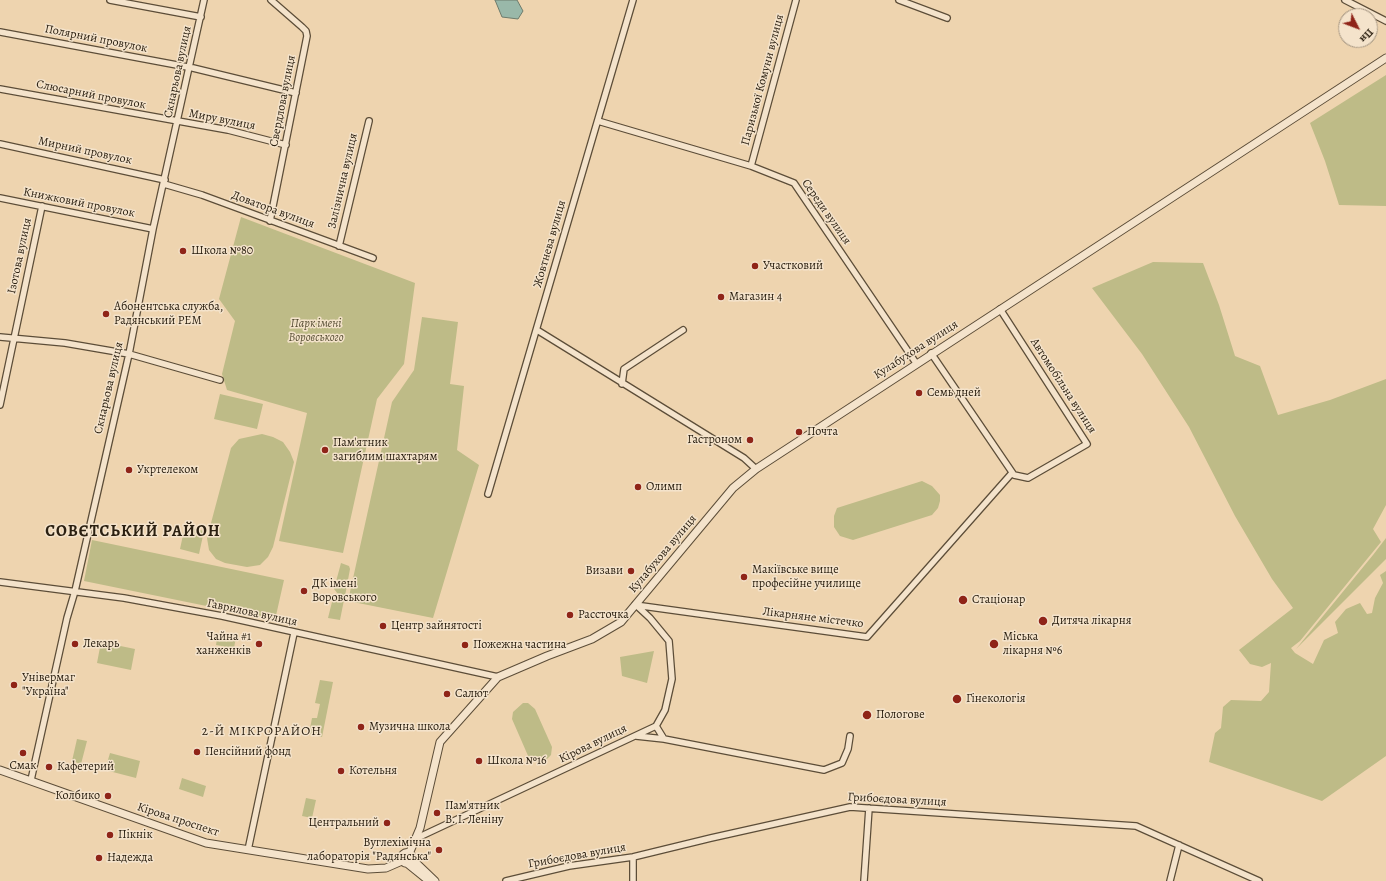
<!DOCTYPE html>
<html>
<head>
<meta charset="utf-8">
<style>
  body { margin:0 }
  #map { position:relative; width:1386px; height:881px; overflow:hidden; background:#eed4af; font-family:Alegreya,serif }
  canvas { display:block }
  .north { position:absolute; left:1338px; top:8px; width:40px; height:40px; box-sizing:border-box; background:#f4e3cb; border:1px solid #a49581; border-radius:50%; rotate:132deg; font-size:11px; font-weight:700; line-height:16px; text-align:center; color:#2b2011 }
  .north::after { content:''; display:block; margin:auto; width:14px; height:18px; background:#8f2418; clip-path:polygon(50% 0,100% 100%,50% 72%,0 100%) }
</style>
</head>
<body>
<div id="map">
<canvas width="1386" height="881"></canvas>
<div class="north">Пн</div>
</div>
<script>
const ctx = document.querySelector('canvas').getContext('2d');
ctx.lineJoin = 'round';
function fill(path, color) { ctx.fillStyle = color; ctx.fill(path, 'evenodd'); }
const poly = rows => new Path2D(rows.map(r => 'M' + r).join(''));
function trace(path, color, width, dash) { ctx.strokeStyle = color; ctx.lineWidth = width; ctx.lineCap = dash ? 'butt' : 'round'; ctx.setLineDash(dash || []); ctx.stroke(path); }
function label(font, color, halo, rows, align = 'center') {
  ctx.font = font + ' Alegreya,serif'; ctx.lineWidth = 3; ctx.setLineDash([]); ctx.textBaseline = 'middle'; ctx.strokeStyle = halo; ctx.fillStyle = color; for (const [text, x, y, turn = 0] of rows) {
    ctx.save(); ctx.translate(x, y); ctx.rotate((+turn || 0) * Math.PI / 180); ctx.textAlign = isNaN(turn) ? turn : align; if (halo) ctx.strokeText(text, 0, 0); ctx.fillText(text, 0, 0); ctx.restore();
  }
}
fill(poly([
  [1386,75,1386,206,1339,205,1325,161,1310,123],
  [241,217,415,283,404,364,377,399,343,553,279,541,307,413,227,390,222,374,235,321,219,299],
  [1153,262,1203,263,1219,305,1235,356,1260,366,1278,415,1330,400,1386,379,1386,505,1373,529,1381,542,1300,641,1291,648,1295,653,1313,664,1324,640,1338,633,1335,622,1346,609,1360,603,1367,614,1372,613,1375,598,1383,583,1380,575,1386,571,1386,756,1322,801,1209,762,1215,733,1221,728,1223,707,1231,700,1261,701,1269,692,1271,663,1262,667,1250,664,1239,650,1293,608,1272,579,1235,516,1189,427,1142,354,1092,288],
  [422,317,458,322,450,384,464,386,457,450,479,465,433,618,348,601,392,402,414,370],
  [220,394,263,404,257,429,214,419],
  [262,434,273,437,283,442,290,452,294,462,273,547,268,557,260,565,247,567,225,563,216,559,209,550,207,538,231,448,239,439],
  [922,481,932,486,940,495,940,501,938,508,932,515,853,540,840,536,834,527,834,516,837,508],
  [185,526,204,531,199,554,180,549],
  [1386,538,1386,559,1296,649,1373,555],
  [92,540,284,580,275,620,84,581],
  [341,563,349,566,350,569,345,596,338,594,334,589],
  [333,598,344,600,340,620,328,618],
  [218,633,236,637,234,648,216,645],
  [101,642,135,649,131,670,97,663],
  [654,651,647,683,622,676,620,657],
  [320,680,333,682,322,737,309,734,312,718,317,718,320,704,315,703],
  [523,703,528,703,535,709,552,747,551,755,545,761,539,763,529,758,512,719,513,712],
  [77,739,87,741,81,764,72,761],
  [110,753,140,761,136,778,105,770],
  [182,778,206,786,203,797,179,789],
  [306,798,316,800,312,818,302,816]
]), '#bebb87');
const water = poly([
  [495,0,517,0,523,11,518,19,502,17,495,0]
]);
fill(water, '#99b8a9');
trace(water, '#6d7b6c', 1);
const minor = poly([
  [110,0,201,17],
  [899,0,947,18],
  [1345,0,1386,21],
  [0,32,193,68,296,93],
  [0,89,228,130,286,145],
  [598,121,751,166,794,183,916,363],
  [0,144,165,180],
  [751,166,796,0],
  [164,184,202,195,373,258],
  [0,198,153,229],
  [270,221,307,36,306,31,302,27,271,0],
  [339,246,369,121],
  [537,330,744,458,756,469],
  [0,337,65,343,129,354,220,380],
  [931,353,1014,475,1028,478,1087,444,1000,309],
  [622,384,624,369,683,330],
  [0,405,42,206],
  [488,494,633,0],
  [0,582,124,598,222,616,498,677],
  [635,605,867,637,1012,473],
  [656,726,664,739,824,770,842,763,848,749,850,736],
  [636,736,664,739],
  [31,780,67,618,75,591,129,354,153,229,204,0],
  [415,839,656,726,665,710,672,679,669,641,650,618,636,605],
  [248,850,294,633],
  [506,881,569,866,633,857,711,838,850,807,1136,826,1259,881],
  [633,881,633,857],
  [864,881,869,808],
  [1170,881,1179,845]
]);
const tertiary = poly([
  [0,770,206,843,368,869,386,868,402,861],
  '401.5 858a5.5 5.5 0 1 1 11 0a5.5 5.5 0 1 1-11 0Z',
  [409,854,420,828,440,742,498,677,547,656,592,639,621,622,733,488,756,469,1386,58],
  [412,859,435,881],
  [408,864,429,881]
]);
trace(minor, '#5c4d38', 8);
trace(tertiary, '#5c4d38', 9);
trace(minor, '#f4e3cb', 5.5);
trace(tertiary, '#f4e3cb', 7);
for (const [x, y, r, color] of [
  [183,251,4,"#8f2418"],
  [755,266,4,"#8f2418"],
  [721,297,4,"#8f2418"],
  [106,314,4,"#8f2418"],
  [919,393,4,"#8f2418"],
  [799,432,4,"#8f2418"],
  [750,440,4,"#8f2418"],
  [325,450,4,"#8f2418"],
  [129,470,4,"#8f2418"],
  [638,487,4,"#8f2418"],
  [631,571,4,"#8f2418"],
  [744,577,4,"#8f2418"],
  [304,591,4,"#8f2418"],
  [963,600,5,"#8f2418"],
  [570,615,4,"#8f2418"],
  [1043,621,5,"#8f2418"],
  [383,626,4,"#8f2418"],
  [75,644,4,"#8f2418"],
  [259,644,4,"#8f2418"],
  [994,644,5,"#8f2418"],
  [465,645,4,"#8f2418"],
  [14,685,4,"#8f2418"],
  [447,694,4,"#8f2418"],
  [957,699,5,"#8f2418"],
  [867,715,5,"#8f2418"],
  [361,727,4,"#8f2418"],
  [197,752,4,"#8f2418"],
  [23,753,4,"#8f2418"],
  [479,761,4,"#8f2418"],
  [49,767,4,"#8f2418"],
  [341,771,4,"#8f2418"],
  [108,796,4,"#8f2418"],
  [437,813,4,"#8f2418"],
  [387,823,4,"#8f2418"],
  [110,835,4,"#8f2418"],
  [439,850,4,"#8f2418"],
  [99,858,4,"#8f2418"]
]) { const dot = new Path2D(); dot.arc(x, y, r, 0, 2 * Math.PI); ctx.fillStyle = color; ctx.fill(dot); trace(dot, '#f4e3cb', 1.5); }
label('12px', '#2b2011', '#f4e3cb', [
  ["Полярний провулок",96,39,11],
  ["Скнарьова вулиця",178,72,-78],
  ["Паризької Комуни вулиця",763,80,-75],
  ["Слюсарний провулок",91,95,11],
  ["Свердлова вулиця",283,101,-79],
  ["Миру вулиця",222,120,11],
  ["Мирний провулок",85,151,12],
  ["Залізнична вулиця",343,181,-77],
  ["Книжковий провулок",79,203,11],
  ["Доватора вулиця",273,210,20],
  ["Середи вулиця",826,212,55],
  ["Жовтнева вулиця",550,244,-74],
  ["Ізотова вулиця",20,256,-78],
  ["Кулабухова вулиця",916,350,-33],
  ["Автомобільна вулиця",1063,386,57],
  ["Скнарьова вулиця",109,388,-77],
  ["Кулабухова вулиця",663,554,-50],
  ["Гаврилова вулиця",252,613,12],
  ["Лікарняне містечко",813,618,7],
  ["Кірова вулиця",593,744,-26],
  ["Грибоєдова вулиця",897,800,3],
  ["Кірова проспект",178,820,18],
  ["Грибоєдова вулиця",577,856,-10]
]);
label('12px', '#2b2011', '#f4e3cb', [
  ["Школа №80",191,251],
  ["Участковий",763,266],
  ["Магазин 4",729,297],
  ["Абонентська служба,",114,307],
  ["Радянський РЕМ",114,321],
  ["Семь дней",927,393],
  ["Почта",807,432],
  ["Гастроном",742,440,"right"],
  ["Пам'ятник",333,443],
  ["загиблим шахтарям",333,457],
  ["Укртелеком",137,470],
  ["Олимп",646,487],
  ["Макіївське вище",752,570],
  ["професійне училище",752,584],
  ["Визави",623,571,"right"],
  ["ДК імені",312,584],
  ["Воровського",312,598],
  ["Стаціонар",972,600],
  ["Рассточка",578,615],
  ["Дитяча лікарня",1052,621],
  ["Центр зайнятості",391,626],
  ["Чайна #1",251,637,"right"],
  ["ханженків",251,651,"right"],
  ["Міська",1003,637],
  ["лікарня №6",1003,651],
  ["Лекарь",83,644],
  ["Пожежна частина",473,645],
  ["Універмаг",22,678],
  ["\"Україна\"",22,692],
  ["Салют",455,694],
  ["Гінекологія",966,699],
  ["Пологове",876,715],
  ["Музична школа",369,727],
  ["Пенсійний фонд",205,752],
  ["Школа №16",487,761],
  ["Смак",23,766,"center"],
  ["Кафетерий",57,767],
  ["Котельня",349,771],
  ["Колбико",100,796,"right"],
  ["Пам'ятник",445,806],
  ["В. І. Леніну",445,820],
  ["Центральний",379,823,"right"],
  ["Пікнік",118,835],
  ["Вуглехімічна",431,843,"right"],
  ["лабораторія \"Радянська\"",431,857,"right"],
  ["Надежда",107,858]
], 'left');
label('italic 12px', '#574e34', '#f4e3cb', [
  ["Парк імені",316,324],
  ["Воровського",316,338]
]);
ctx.letterSpacing = '1px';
label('13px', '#2b2011', '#f4e3cb', [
  ["2-Й МІКРОРАЙОН",262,732]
]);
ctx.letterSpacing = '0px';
ctx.letterSpacing = '1px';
label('bold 16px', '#2b2011', '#f4e3cb', [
  ["СОВЄТСЬКИЙ РАЙОН",133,532]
]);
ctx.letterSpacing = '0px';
</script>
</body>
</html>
